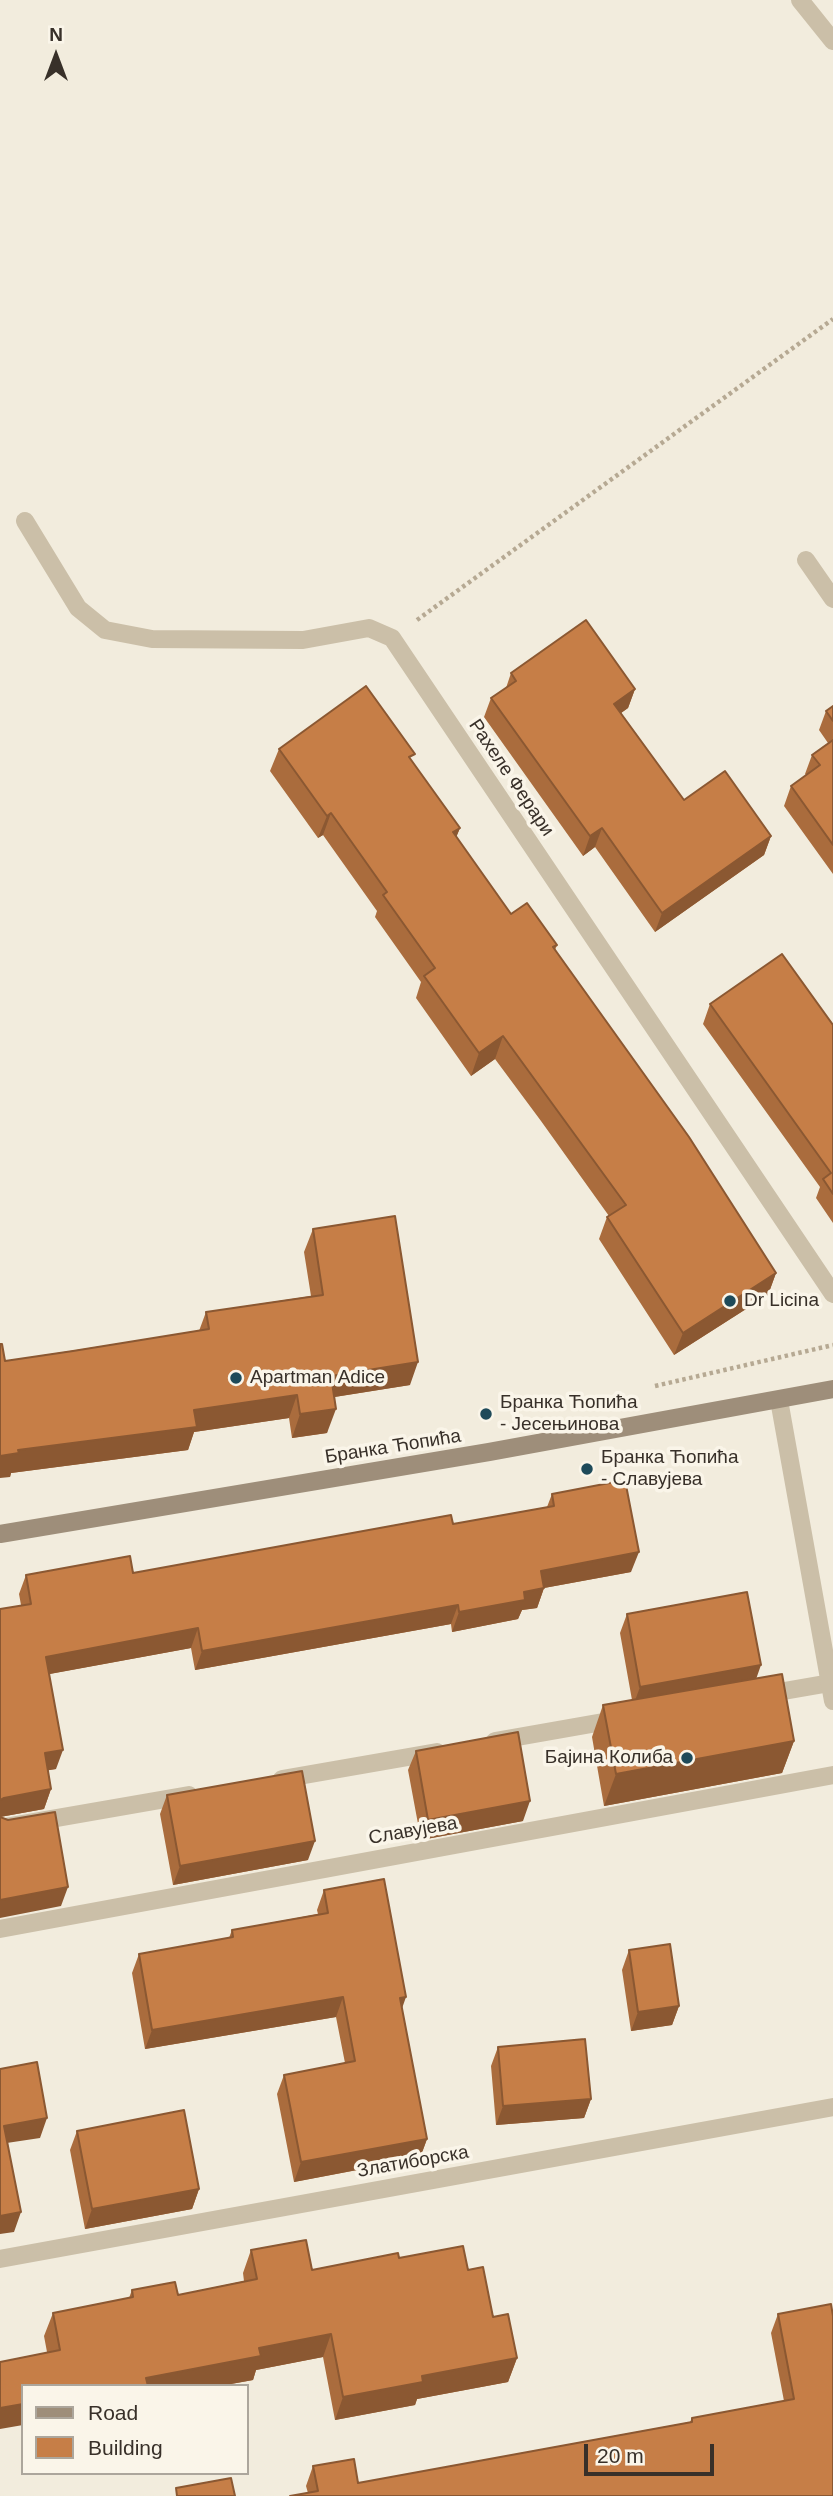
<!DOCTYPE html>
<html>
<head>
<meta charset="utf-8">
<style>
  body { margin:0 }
  #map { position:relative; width:833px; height:2496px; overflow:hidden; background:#f2ecdd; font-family:Helvetica,sans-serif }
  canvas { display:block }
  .legend { position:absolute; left:21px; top:2384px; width:228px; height:91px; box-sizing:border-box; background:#faf5e9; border:2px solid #aca69c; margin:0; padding:9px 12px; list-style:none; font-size:21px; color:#383029 }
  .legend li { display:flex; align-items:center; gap:14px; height:35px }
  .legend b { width:35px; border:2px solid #aca69c }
  .north { position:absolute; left:21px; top:21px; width:70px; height:70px; -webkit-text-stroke:5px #faf5e9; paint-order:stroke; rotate:0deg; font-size:19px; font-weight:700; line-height:28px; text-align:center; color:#383029 }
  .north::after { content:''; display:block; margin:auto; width:24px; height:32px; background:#383029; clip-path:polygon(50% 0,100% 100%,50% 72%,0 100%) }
  .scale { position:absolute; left:584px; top:2444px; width:130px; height:32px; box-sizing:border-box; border:4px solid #383029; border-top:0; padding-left:9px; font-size:21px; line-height:24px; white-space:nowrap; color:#383029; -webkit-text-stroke:5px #faf5e9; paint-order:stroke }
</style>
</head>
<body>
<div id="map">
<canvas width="833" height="2496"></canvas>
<ul class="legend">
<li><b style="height:9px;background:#9e8e7a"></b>Road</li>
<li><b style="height:19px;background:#c67e47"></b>Building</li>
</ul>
<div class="north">N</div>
<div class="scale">20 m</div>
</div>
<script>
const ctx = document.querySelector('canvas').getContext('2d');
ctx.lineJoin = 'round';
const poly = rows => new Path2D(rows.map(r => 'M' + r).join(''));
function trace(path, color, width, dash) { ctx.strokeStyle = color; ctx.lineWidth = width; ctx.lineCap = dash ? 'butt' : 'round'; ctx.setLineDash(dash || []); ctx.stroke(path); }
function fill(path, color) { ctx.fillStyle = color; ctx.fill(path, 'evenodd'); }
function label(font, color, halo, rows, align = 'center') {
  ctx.font = font + ' Helvetica,sans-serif'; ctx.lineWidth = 7; ctx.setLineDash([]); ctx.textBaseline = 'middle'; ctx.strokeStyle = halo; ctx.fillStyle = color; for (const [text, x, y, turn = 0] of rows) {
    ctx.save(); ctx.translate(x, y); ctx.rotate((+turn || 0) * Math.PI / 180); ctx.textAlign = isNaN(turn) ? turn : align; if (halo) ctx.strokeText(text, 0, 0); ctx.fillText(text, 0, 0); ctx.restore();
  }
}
trace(poly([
  [417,620,833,319],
  [655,1386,833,1345]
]), '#b6a993', 4.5, [3.5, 3.5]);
trace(poly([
  [761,1695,830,1683],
  [495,1741,620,1719],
  [282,1779,437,1752],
  [0,1828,189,1795]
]), '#cbbfa8', 18);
trace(poly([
  [800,0,833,41],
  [25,521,78,608,105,630,152,639,303,640,369,628,392,638,833,1294],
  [806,560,833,599],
  [779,1400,833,1701],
  [0,1929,833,1775],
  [0,2259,833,2107]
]), '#cbbfa8', 18);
trace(poly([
  [0,1534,489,1452,833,1389]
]), '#9e8e7a', 18);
fill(poly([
  [511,673,635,689,628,708,621,713,684,800,771,836,764,855,655,932,595,847,583,856,484,717,491,698,506,688],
  [833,706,833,874,784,806,791,786,806,775,805,774,812,755,828,743,819,730,826,711],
  [279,749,412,761,460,828,456,837,511,914,557,945,555,950,776,1273,768,1295,674,1355,599,1239,607,1217,609,1216,541,1121,495,1059,471,1076,416,998,421,982,375,917,377,911,323,835,318,838,270,771],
  [710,1004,833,1025,833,1223,816,1198,820,1187,703,1024],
  [313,1229,410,1385,334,1397,327,1433,292,1438,289,1418,194,1432,188,1450,11,1473,10,1477,5,1361,199,1331,206,1312,311,1296,304,1252],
  [552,1494,631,1572,544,1588,537,1608,522,1610,518,1619,452,1632,451,1624,195,1670,191,1648,49,1674,56,1769,48,1770,51,1789,44,1809,0,1817,21,1605,19,1594,26,1575,133,1573,453,1524,547,1507],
  [627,1614,756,1678,794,1741,782,1773,604,1806,592,1737,603,1705,632,1700,620,1633],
  [416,1751,523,1821,421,1840,408,1770],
  [167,1795,308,1860,173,1885,160,1814],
  [324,1890,402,2008,427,2139,420,2158,294,2182,277,2094,284,2075,345,2063,336,2017,145,2049,132,1973,139,1954,229,1938,232,1930,318,1914,317,1910],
  [629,1950,679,2006,672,2025,631,2031,622,1970],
  [498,2047,591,2099,584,2118,496,2125,491,2066],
  [77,2131,199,2189,192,2209,85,2229,70,2150],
  [251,2250,312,2270,399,2258,468,2270,517,2358,508,2382,417,2399,415,2405,335,2420,323,2357,256,2370,253,2380,220,2386,23,2386,47,2352,44,2336,53,2313,129,2298,132,2290,178,2295,244,2281,243,2273],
  [778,2314,833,2496,308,2493,306,2486,313,2466,358,2483,690,2422,692,2418,784,2401,771,2333]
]), '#aa6c3d');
fill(poly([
  [635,689,628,708,607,723,614,704],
  [331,813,323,835,318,838,327,816],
  [460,828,451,850,453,832],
  [602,828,595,847,583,856,590,836],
  [771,836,764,855,655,932,662,913],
  [503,1036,495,1059,471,1076,479,1053],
  [776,1273,768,1295,674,1355,683,1333],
  [418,1362,410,1385,322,1399,331,1376],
  [297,1395,289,1418,194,1432,188,1450,11,1473,10,1477,0,1478,0,1456,18,1450,194,1410],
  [336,1409,327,1433,292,1438,300,1414],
  [639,1552,631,1572,533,1590,541,1571],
  [544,1588,537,1608,522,1610,518,1619,452,1632,459,1612,524,1592],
  [458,1605,451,1624,195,1670,202,1651],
  [198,1628,191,1648,39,1676,46,1657],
  [761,1665,754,1685,633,1706,640,1687],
  [794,1741,782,1773,604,1806,616,1774],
  [63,1750,56,1769,38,1772,45,1753],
  [51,1789,44,1809,0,1817,0,1800,4,1798],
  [530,1801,523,1821,421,1840,428,1820],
  [315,1841,308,1860,173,1885,180,1866],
  [68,1887,61,1906,0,1918,0,1900],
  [343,1997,336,2017,145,2049,152,2030],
  [406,1997,399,2017,400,1998],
  [679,2006,672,2025,631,2031,638,2012],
  [591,2099,584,2118,496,2125,503,2106],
  [47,2118,40,2138,0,2144,4,2126],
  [427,2139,420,2158,294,2182,301,2162],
  [199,2189,192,2209,85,2229,92,2209],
  [21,2212,14,2232,0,2234,0,2216],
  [331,2334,323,2357,256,2370,253,2380,220,2386,143,2386,146,2378,259,2348],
  [517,2358,508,2382,417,2399,415,2405,335,2420,343,2397,422,2376],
  [23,2404,23,2425,0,2429,0,2408]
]), '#8b5832');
const building = poly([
  [586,620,635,689,614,704,684,800,725,771,771,836,662,913,602,828,590,836,491,698,516,681,511,673,586,620],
  [366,686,415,754,409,757,460,828,453,832,511,914,527,903,557,945,553,947,689,1137,776,1273,683,1333,607,1217,626,1205,503,1036,479,1053,424,976,435,968,383,895,387,892,331,813,327,816,279,749,366,686],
  [833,706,833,721,826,711,833,706],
  [833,740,833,845,791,786,820,765,812,755,833,740],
  [782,954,833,1025,833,1194,823,1179,831,1173,710,1004,782,954],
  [395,1216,418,1362,331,1376,336,1409,300,1414,297,1395,194,1410,197,1427,18,1450,19,1453,0,1456,0,1344,2,1344,5,1361,73,1351,209,1329,206,1312,323,1295,313,1229,395,1216],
  [625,1480,639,1552,541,1571,544,1588,524,1592,525,1600,459,1612,458,1605,202,1651,198,1628,46,1657,63,1750,45,1753,51,1789,4,1798,0,1800,0,1609,31,1604,26,1575,130,1556,133,1573,451,1515,453,1524,554,1506,552,1494,625,1480],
  [747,1592,761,1665,640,1687,627,1614,747,1592],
  [782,1674,794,1741,616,1774,603,1705,782,1674],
  [518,1732,530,1801,428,1820,416,1751,518,1732],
  [302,1771,315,1841,180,1866,167,1795,302,1771],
  [55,1812,68,1887,0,1900,0,1817,8,1820,55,1812],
  [384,1879,406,1997,400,1998,427,2139,301,2162,284,2075,355,2061,343,1997,152,2030,139,1954,233,1937,232,1930,328,1913,324,1890,384,1879],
  [670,1944,679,2006,638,2012,629,1950,670,1944],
  [585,2039,591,2099,503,2106,498,2047,585,2039],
  [37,2062,47,2118,4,2126,21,2212,0,2216,0,2069,37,2062],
  [184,2110,199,2189,92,2209,77,2131,184,2110],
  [306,2240,312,2270,398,2253,399,2258,463,2246,468,2270,483,2267,493,2317,508,2314,517,2358,422,2376,423,2382,343,2397,331,2334,259,2348,261,2356,146,2378,148,2386,23,2386,23,2404,0,2408,0,2362,60,2350,53,2313,133,2297,132,2290,175,2282,178,2295,257,2279,251,2250,306,2240],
  [831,2304,833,2316,833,2496,290,2496,318,2491,313,2466,354,2459,358,2483,692,2422,692,2418,794,2399,778,2314,831,2304],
  [231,2478,235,2496,177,2496,176,2488,231,2478]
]);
fill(building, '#c67e47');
trace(building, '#8b5832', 2);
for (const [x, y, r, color] of [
  [730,1301,7,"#1e4a59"],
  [236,1378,7,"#1e4a59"],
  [486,1414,7,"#1e4a59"],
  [587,1469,7,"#1e4a59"],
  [687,1758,7,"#1e4a59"]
]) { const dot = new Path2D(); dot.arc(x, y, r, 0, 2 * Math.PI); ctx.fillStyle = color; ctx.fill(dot); trace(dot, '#faf5e9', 2.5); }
label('19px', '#383029', '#faf5e9', [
  ["Рахеле Ферари",511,778,56],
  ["Бранка Ћопића",393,1447,-9],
  ["Славујева",413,1831,-10],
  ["Златиборска",413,2162,-10]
]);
label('19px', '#383029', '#faf5e9', [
  ["Dr Licina",744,1301],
  ["Apartman Adice",250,1378],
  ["Бранка Ћопића",500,1403],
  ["- Јесењинова",500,1425],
  ["Бранка Ћопића",601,1458],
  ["- Славујева",601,1480],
  ["Бајина Колиба",673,1758,"right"]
], 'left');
</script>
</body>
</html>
